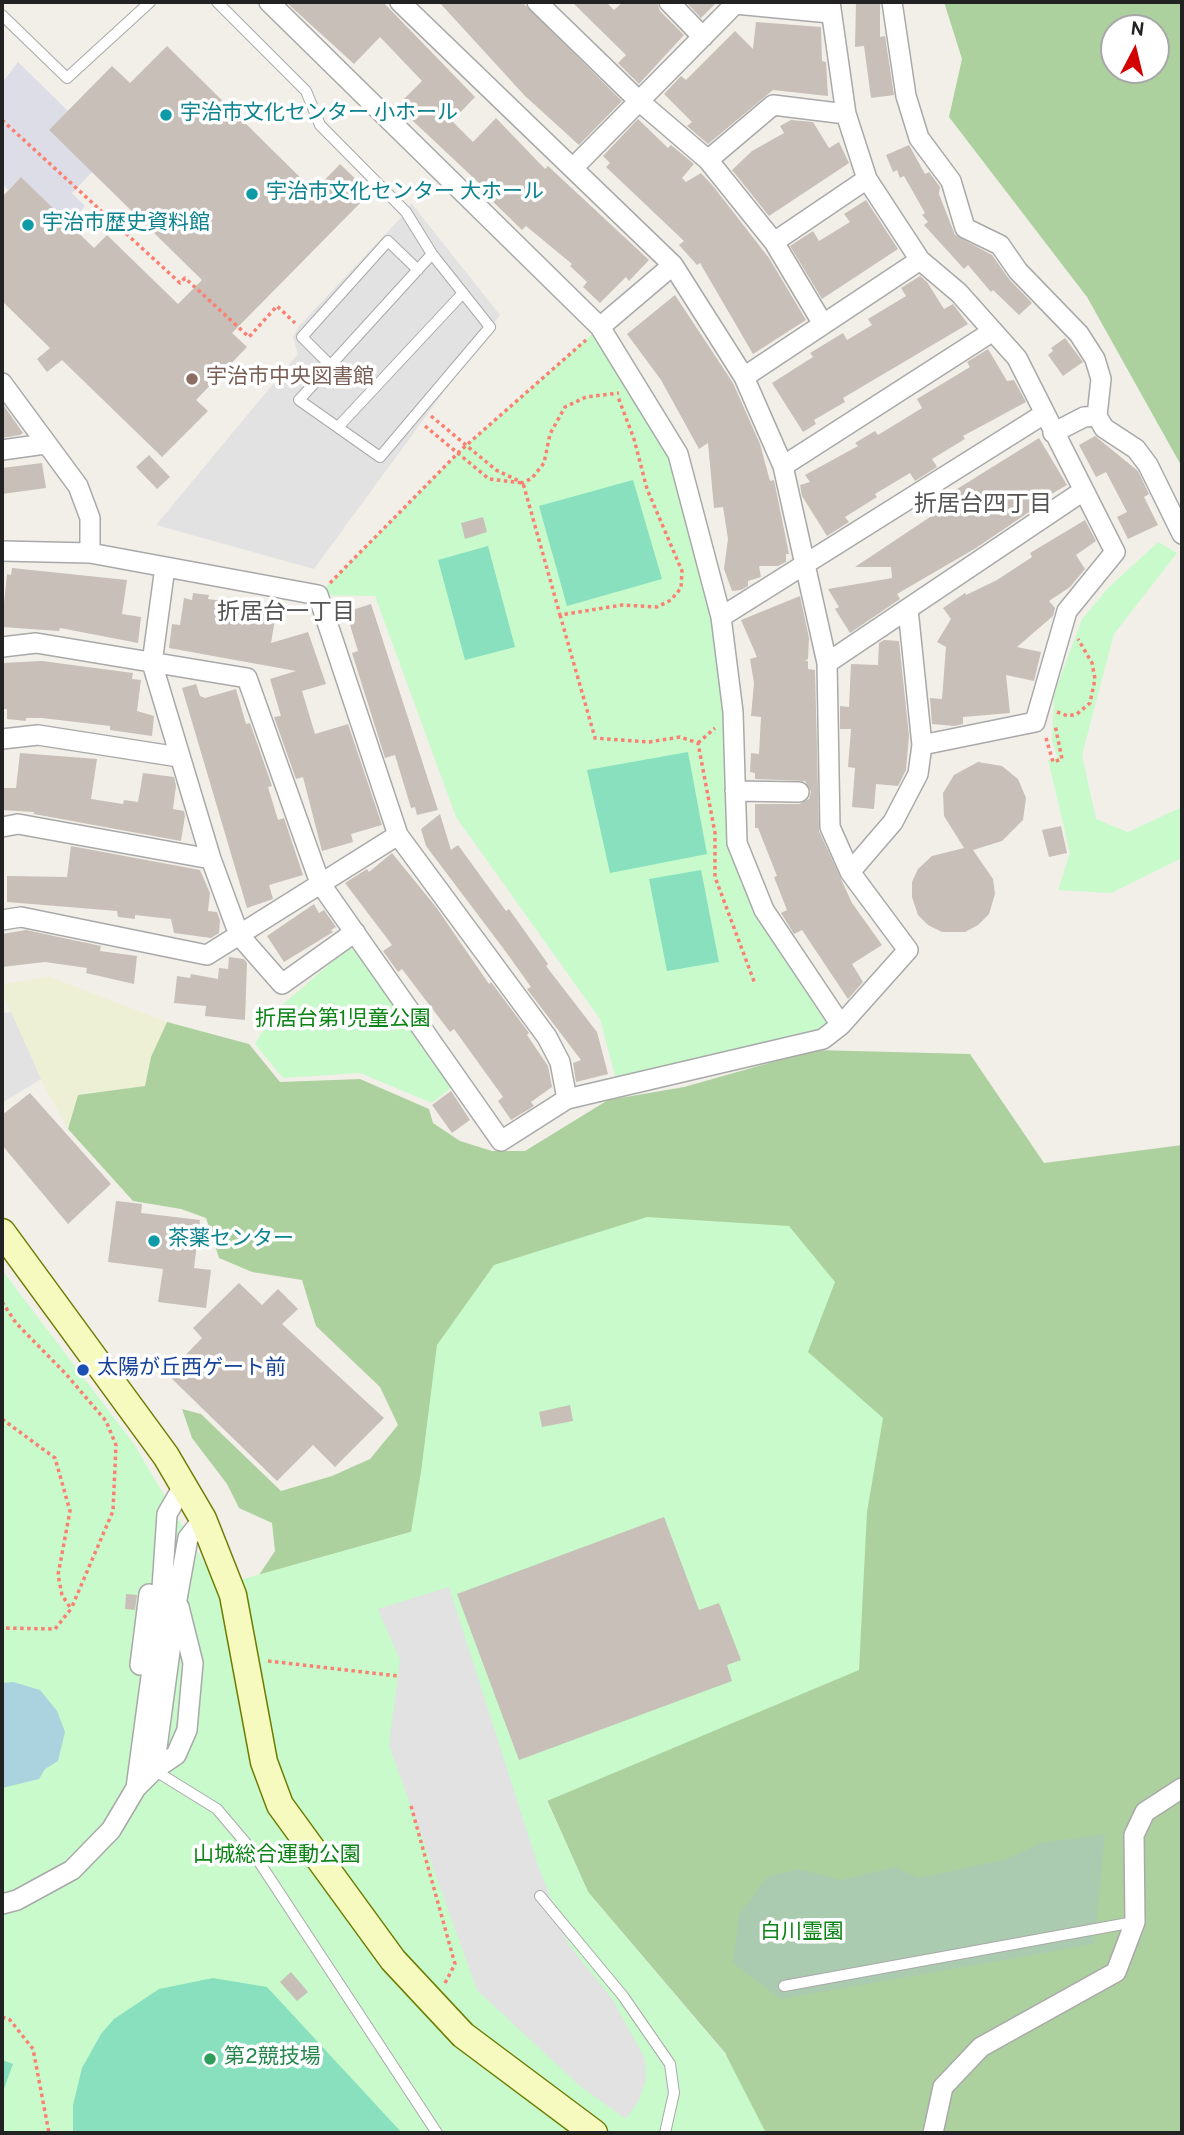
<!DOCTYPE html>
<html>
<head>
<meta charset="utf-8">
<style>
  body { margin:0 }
  #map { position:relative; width:1184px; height:2135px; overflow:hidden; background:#f2efe9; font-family:Overpass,sans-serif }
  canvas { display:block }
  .frame { position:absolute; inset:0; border:4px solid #222; pointer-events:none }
  .north { position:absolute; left:1100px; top:14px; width:70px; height:70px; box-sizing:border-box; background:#fff; border:2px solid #a7a7a7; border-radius:50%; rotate:7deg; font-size:19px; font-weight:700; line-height:28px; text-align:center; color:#222 }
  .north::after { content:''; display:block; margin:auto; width:24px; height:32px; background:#d40000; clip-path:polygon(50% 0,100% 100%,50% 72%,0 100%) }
</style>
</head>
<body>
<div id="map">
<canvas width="1184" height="2135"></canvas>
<div class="frame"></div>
<div class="north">N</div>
</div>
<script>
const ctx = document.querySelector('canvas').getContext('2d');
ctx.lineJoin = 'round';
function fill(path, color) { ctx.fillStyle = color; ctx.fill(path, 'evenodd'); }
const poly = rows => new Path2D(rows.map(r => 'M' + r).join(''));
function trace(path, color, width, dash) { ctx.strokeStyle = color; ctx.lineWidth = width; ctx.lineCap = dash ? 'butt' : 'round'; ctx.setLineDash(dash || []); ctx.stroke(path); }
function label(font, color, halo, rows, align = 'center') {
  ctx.font = font + ' Overpass,"Noto Sans JP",sans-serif'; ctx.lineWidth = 7; ctx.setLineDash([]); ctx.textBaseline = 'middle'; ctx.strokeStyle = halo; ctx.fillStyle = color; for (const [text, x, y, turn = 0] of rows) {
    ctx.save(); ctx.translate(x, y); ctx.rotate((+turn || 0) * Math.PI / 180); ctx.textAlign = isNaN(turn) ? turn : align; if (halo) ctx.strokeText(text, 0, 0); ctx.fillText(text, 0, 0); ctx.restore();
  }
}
fill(poly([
  [48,976,167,1022,151,1057,145,1086,78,1095,68,1129,29,1059,2,990,2,985]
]), '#eef0d5');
fill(poly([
  [944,2,1182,2,1182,467,1087,297,949,117,962,59],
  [1114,28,1156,28,1156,70,1114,70],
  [167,1022,249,1044,280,1082,360,1079,429,1109,433,1123,460,1141,492,1151,525,1151,608,1100,684,1087,815,1050,970,1054,1044,1163,1182,1145,1182,2133,726,2133,726,2054,588,1892,547,1800,727,1724,411,1532,259,1575,275,1551,272,1523,239,1508,227,1484,192,1438,182,1409,201,1414,281,1491,332,1476,370,1459,398,1425,380,1387,316,1326,302,1280,252,1272,219,1258,206,1218,181,1209,133,1201,68,1129,78,1095,145,1086,151,1057]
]), '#add19e');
fill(poly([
  [1105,1834,1094,1944,781,1999,733,1963,739,1915,767,1877,799,1869,841,1880,895,1867,919,1878,1007,1859,1041,1843]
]), '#aacbaf');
fill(poly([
  [600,327,678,454,721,617,737,843,764,910,841,1025,618,1087,600,1019,456,817,375,596,318,595,461,450],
  [1158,542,1177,553,1114,634,1082,755,1096,819,1128,832,1182,807,1182,858,1111,893,1058,890,1070,853,1048,760,1058,758,1052,741,1054,694,1082,619,1108,588],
  [348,948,360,952,452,1087,432,1103,360,1073,283,1078,255,1044,273,1013],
  [647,1217,789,1226,835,1282,808,1352,883,1418,867,1512,859,1670,547,1801,588,1892,726,2055,766,2133,2,2133,2,1270,134,1444,218,1586,411,1532,421,1472,437,1345,494,1265]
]), '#c8facc');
fill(poly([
  [633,480,662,579,567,606,539,506],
  [488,546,515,647,465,660,438,560],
  [688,752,707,854,610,873,587,770],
  [701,870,719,962,667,971,649,879],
  [213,1978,267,1987,402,2133,73,2133,73,2105,82,2068,101,2034,114,2019,159,1989],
  [2,2060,13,2064,2,2094]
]), '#88e0be');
fill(poly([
  [411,203,500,315,314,569,156,525,298,354,293,337,299,326,406,212],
  [11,1012,41,1079,2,1103,2,1013],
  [449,1587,537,1863,569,1945,613,2000,645,2059,646,2079,639,2100,626,2119,580,2086,477,1990,389,1745,400,1660,378,1609]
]), '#e2e2e2');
fill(poly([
  [18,62,68,111,49,130,92,172,72,193,85,206,69,224,21,177,8,190,2,183,2,83]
]), '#dddde8');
fill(poly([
  [13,1682,40,1690,57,1711,65,1732,58,1761,45,1769,39,1779,2,1788,2,1683]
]), '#aad3df');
fill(poly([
  [286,2,383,2,475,97,452,121,473,142,496,118,545,169,548,166,649,260,629,281,626,277,600,303,583,287,587,282,570,266,572,264,526,226,522,230,477,186,479,183,397,106,422,81,380,37,354,64],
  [439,2,522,2,622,101,579,145,525,96],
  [572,2,606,2,614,10,623,2,657,2,660,11,684,35,639,84,618,63,626,55],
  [686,2,717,2,701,18],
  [856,2,880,2,880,37,885,36,894,95,871,98,864,46,855,47],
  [756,22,821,27,822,61,826,62,828,96,773,90,708,144,687,126,692,122,664,94,681,76,686,80,735,31,753,49],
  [167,46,314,191,340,164,370,193,232,333,247,347,196,400,208,411,162,457,62,360,47,372,37,359,50,348,2,301,2,197,21,177,94,248,107,235,178,304,202,280,49,130,112,66,130,83],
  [638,119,668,148,671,145,694,164,682,178,686,182,701,173,713,186,769,258,806,320,753,354,700,263,697,265,679,245,684,241,606,167,610,163,603,156],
  [791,120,813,122,829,148,839,142,849,163,769,216,732,170,752,151,784,133,780,126],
  [909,145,925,174,929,172,940,187,939,194,955,235,992,255,1009,279,1032,303,1019,315,993,290,991,292,968,265,964,269,924,225,928,222,922,215,925,213,904,176,900,178,897,170,893,172,886,155],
  [866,200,898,249,822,299,790,246,813,231,819,241,850,222,844,214],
  [920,276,927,282,944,309,953,304,968,324,843,398,845,402,814,420,816,424,803,432,772,383,813,357,810,353,843,333,847,340,872,325,868,319,906,296,901,288],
  [675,295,733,383,760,444,770,481,774,480,789,554,786,554,786,562,778,566,759,566,761,577,748,581,748,586,741,590,732,591,724,569,728,539,723,507,714,508,708,443,699,449,661,380,627,334],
  [1065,338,1083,362,1063,376,1048,355,1053,351,1051,348],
  [988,349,1007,381,1014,380,1026,402,963,436,965,439,932,459,937,467,915,481,910,473,875,494,877,497,845,517,849,522,827,536,802,496,800,485,810,482,805,475,858,446,855,443,875,431,878,435,922,408,917,399,970,367,967,362],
  [2,403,23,433,20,435,2,438],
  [1095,436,1138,471,1149,494,1144,497,1158,525,1128,539,1117,517,1127,512,1106,472,1096,477,1079,445],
  [1039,438,1067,485,1036,503,1038,506,976,548,897,594,900,599,850,633,835,609,839,607,828,589,892,578,891,567,855,567,945,507,942,502,951,497,949,494],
  [149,455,170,477,157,489,136,467],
  [42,463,46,488,2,494,2,468],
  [483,517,487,532,465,539,461,523],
  [1085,520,1096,541,1076,555,1085,569,1070,587,1049,601,1055,608,1053,616,1017,647,1041,652,1034,681,1006,675,1010,713,963,717,963,724,955,726,932,724,930,698,942,699,946,647,937,642,951,619,943,608,965,593,966,595,997,580,1032,557,1030,553],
  [12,568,127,580,122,614,141,617,138,643,60,628,59,631,2,627,2,603,4,603,7,574,11,575],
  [193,593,209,595,208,599,277,608,271,643,308,632,326,684,302,691,315,734,348,724,382,825,351,834,353,842,322,851,303,777,296,779,274,717,281,716,270,679,296,671,169,648,172,624,180,625,184,598,192,600],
  [800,596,809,638,808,659,805,661,808,661,808,669,815,670,819,831,852,903,882,945,852,964,863,982,848,999,802,930,794,934,781,913,787,910,774,877,777,876,758,828,755,828,755,804,799,804,809,799,811,792,805,781,755,779,755,773,750,772,751,753,759,754,761,717,751,716,754,683,750,659,757,657,741,620],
  [371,604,438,810,417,815,415,807,411,808,395,755,385,758,352,653,358,651,346,612],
  [884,640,899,641,909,736,906,770,898,786,876,784,874,809,852,807,855,768,848,767,851,729,840,729,840,706,849,707,851,664,878,665,879,643],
  [42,661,133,673,132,679,141,680,137,711,154,716,152,736,110,730,110,726,42,718,26,718,26,721,7,719,7,709,2,709,2,663],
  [196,684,200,696,205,698,236,689,246,724,250,723,272,786,268,787,278,820,284,818,303,875,269,885,273,899,247,908,182,688],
  [20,753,97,759,91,799,123,804,124,800,138,802,143,773,174,777,176,786,173,809,184,811,185,816,181,841,34,814,34,812,2,810,2,788,16,788],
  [978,762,1002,766,1018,779,1026,798,1023,820,1002,841,973,850,993,879,995,894,989,914,978,925,965,932,942,932,928,925,918,915,912,897,912,882,918,869,932,856,964,848,944,816,943,793,954,775],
  [440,814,451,850,458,845,506,911,509,909,548,964,546,966,597,1032,608,1074,576,1082,573,1063,581,1060,527,989,531,987,506,952,426,846,421,829],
  [1061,826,1067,853,1049,857,1042,830],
  [71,846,200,870,210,893,208,911,217,912,220,920,219,933,211,938,174,933,171,919,135,915,135,919,118,917,117,911,7,902,7,876,67,877],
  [392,853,436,907,489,984,491,982,529,1033,527,1035,548,1066,552,1087,531,1102,534,1106,511,1120,498,1101,503,1097,454,1029,450,1032,402,969,398,972,383,951,392,945,345,883,367,869,369,872],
  [314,904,319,913,324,910,336,927,331,930,333,932,284,962,267,936],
  [26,930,101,946,100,951,137,956,134,984,86,973,87,968,45,962,2,967,2,934],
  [229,957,244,959,247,963,245,1020,205,1016,206,1006,174,1003,177,976,190,978,191,974,218,979,219,968,228,969],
  [451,1091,470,1120,452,1133,432,1105],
  [30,1093,111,1184,68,1224,2,1145,2,1115],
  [116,1201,142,1204,141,1213,200,1220,194,1268,211,1270,206,1308,158,1302,163,1269,108,1262],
  [239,1283,262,1305,278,1289,298,1309,282,1324,384,1418,335,1467,313,1445,277,1481,167,1374,202,1338,193,1328],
  [570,1405,573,1421,542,1427,539,1412],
  [664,1517,699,1610,719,1603,741,1660,727,1665,732,1681,519,1760,457,1594],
  [126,1594,137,1595,135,1610,125,1609],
  [291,1972,308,1992,297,2001,280,1982]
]), '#c7bfb8');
const lane = poly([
  [217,2,306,91,320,125,406,212,432,254,490,327,380,457,299,400,432,254],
  [2,15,67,78,150,2],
  [331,366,302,337,388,241,418,270],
  [338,427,463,293],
  [154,1770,217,1809,250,1848,437,2133],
  [540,1896,623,1996,670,2064,674,2093,665,2133],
  [784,1986,1134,1922]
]);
const street = poly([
  [269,2,600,327,678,454,721,617,733,712,737,843,764,910,841,1025],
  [537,2,639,101,708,160,774,242,823,324],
  [669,2,703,37],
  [830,2,846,114,867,179,920,260,959,293,1017,358,1115,552,1067,611,1035,722,922,745],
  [892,2,906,96,919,138,951,181,965,228,1000,245,1018,271,1079,334,1095,359,1101,379,1097,416,1104,428,1136,449,1148,465,1182,534],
  [708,160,773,105,846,114],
  [573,168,735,4,830,13],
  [774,242,867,179],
  [600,327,673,265],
  [744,377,920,260],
  [2,383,78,486,90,518,90,553],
  [1053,433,1084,417,1097,416],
  [2,450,45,444],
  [783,466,993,331],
  [2,551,90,553,318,595,398,835,547,1037,560,1062,567,1099],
  [165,567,152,663,211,859,239,935,282,984,355,932],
  [721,617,1044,414],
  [2,647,36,643,247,678,320,883,501,1141,567,1099,823,1039,841,1025,908,950,850,872,830,827,827,663,783,466,744,377,673,265,400,2],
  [827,663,1083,491],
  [2,739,38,735,179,757],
  [735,791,799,792],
  [2,827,18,824,211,859],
  [850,872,893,822,918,774,922,745,908,609],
  [2,920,21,917,207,955,398,835],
  [140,1665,149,1594],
  [154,1770,176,1755,187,1730,193,1663,179,1607],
  [136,1788,161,1603,167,1514,185,1483],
  [2,1904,17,1900,72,1870,111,1830,136,1788,154,1770,177,1599,188,1538,203,1519],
  [933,2133,943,2087,981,2047,1116,1972,1135,1922,1134,1835,1145,1812,1182,1788]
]);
const secondary = poly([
  [2,1232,166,1456,203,1519,233,1595,264,1762,280,1805,393,1960,463,2035,594,2133]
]);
trace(lane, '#a9a9a9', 12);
trace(street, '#a9a9a9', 22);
trace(secondary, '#707d05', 29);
trace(poly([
  [2,120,180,283,185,278,249,337,277,306,295,323],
  [431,416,496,470,523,483,532,478,544,463,550,434,565,407,586,397,619,393],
  [425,426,489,479,523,483,560,615,622,605,657,607,671,600,681,588,682,571,647,489,634,439,618,397],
  [330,583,461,450,586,340],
  [560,615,595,738,649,742,680,737,698,743,715,833,715,877,755,984],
  [1057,712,1068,716,1077,714,1090,703,1095,679,1092,663,1078,639],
  [1046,738,1053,762,1062,759,1055,725],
  [698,743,715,728],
  [2,1302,16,1323,66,1374,106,1421,116,1445,113,1511,71,1609],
  [2,1419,55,1458,70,1511,58,1575,62,1595,71,1609,55,1629,2,1628],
  [268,1661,398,1676],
  [411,1806,455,1964,444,1985],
  [2,2017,10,2020,33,2049,49,2133]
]), '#fa8072', 3.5, [3.5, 3.5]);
trace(lane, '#fff', 10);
trace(street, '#fff', 19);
trace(secondary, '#f7fabf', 26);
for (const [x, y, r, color] of [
  [166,115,7,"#0f9aa8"],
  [252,194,7,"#0f9aa8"],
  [28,225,7,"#0f9aa8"],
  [192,379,7,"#8d6e63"],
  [154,1241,7,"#0f9aa8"],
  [83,1370,7,"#1a4fb4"],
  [210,2059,7,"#2e9e5b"]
]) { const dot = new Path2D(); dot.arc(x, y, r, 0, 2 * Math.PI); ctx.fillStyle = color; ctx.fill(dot); trace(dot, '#fff', 2.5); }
label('21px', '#0d838f', '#fff', [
  ["宇治市文化センター 小ホール",180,115],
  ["宇治市文化センター 大ホール",266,194],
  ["宇治市歴史資料館",42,225],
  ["茶薬センター",168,1241]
], 'left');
label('21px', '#785e54', '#fff', [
  ["宇治市中央図書館",206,379]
], 'left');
label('21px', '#0c8416', '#fff', [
  ["折居台第1児童公園",343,1021],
  ["山城総合運動公園",277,1857],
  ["白川霊園",802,1934]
]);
label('21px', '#164399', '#fff', [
  ["太陽が丘西ゲート前",97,1370]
], 'left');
label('21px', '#27864d', '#fff', [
  ["第2競技場",224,2059]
], 'left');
label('23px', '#555', '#fff', [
  ["折居台四丁目",983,506],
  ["折居台一丁目",286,614]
]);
</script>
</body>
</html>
